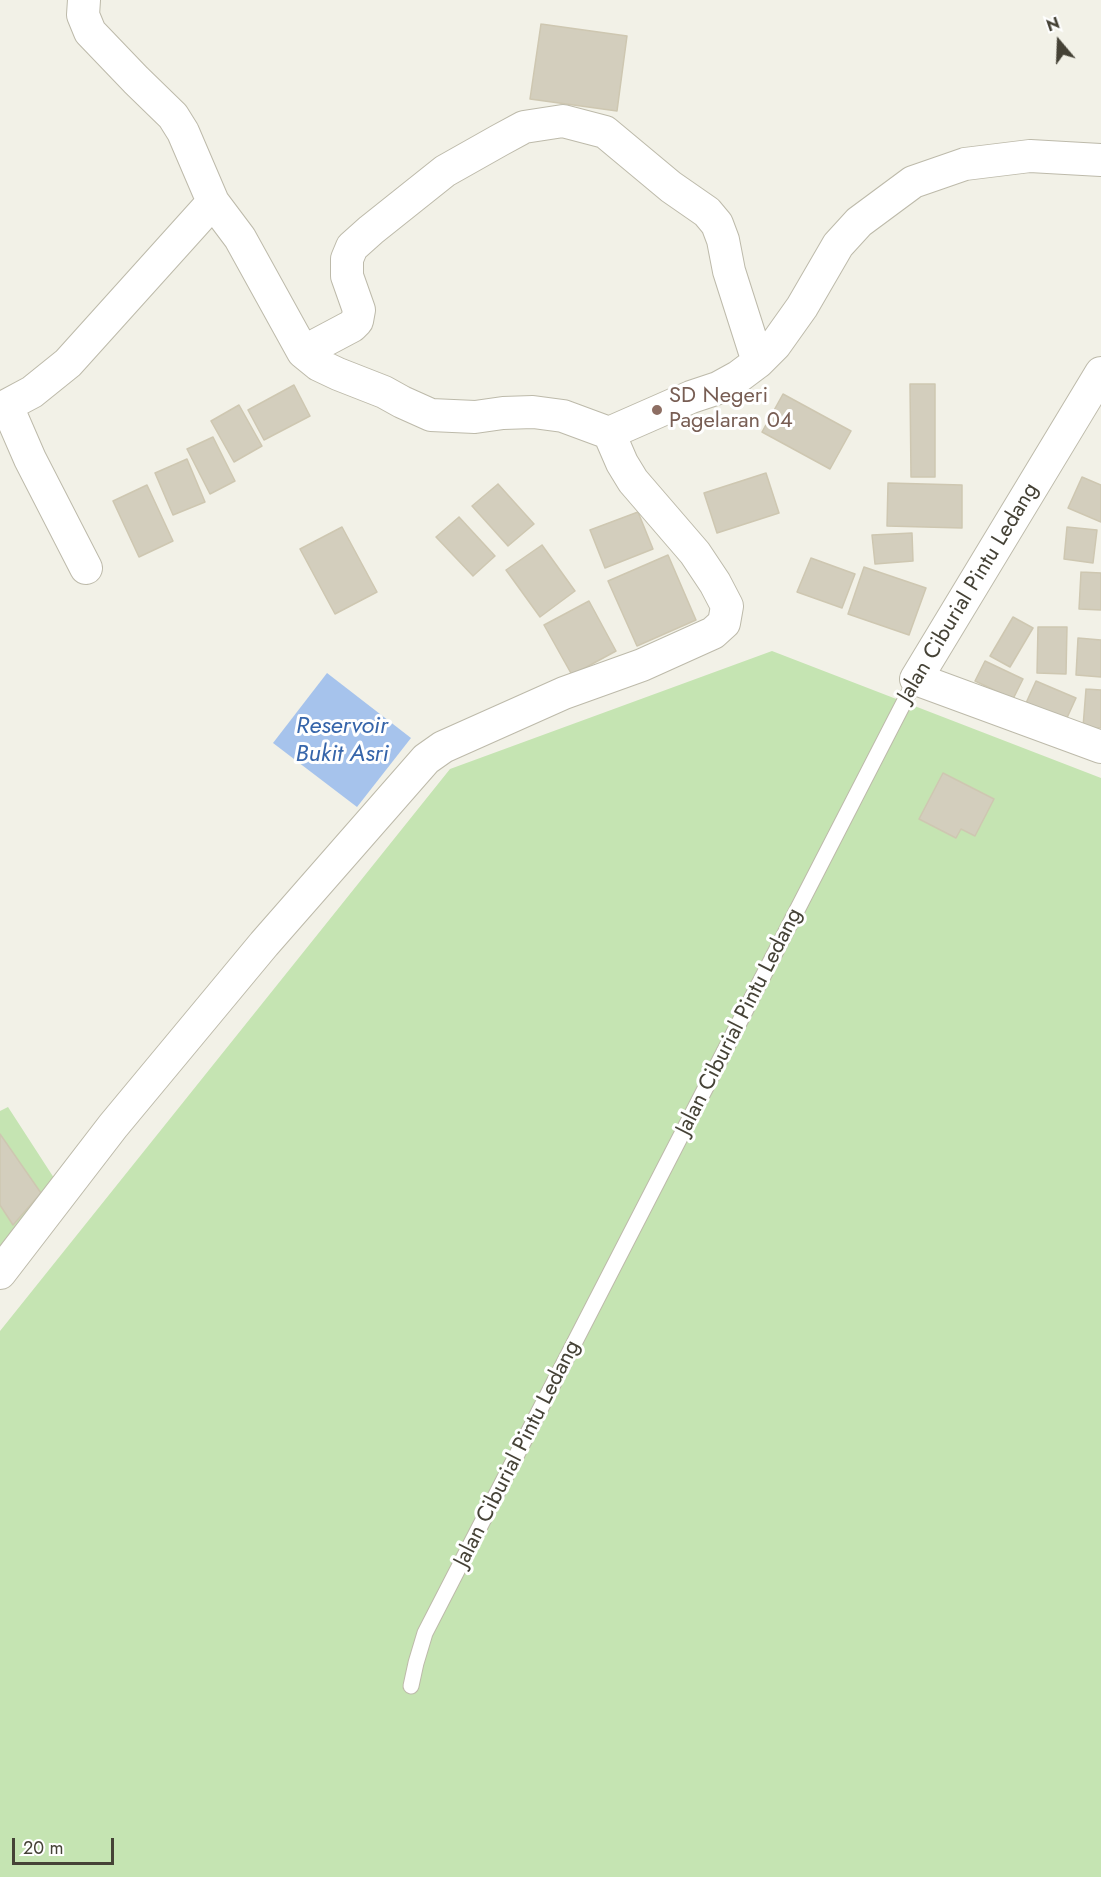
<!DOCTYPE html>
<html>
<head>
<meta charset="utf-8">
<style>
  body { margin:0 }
  #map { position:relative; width:1101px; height:1877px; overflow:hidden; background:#f2f1e7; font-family:Jost,sans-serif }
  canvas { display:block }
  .north { position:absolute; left:1029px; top:12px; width:60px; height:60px; -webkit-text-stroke:4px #fff; paint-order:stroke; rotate:341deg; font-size:16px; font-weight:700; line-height:24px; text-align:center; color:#454236 }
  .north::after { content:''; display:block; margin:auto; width:21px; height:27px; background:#454236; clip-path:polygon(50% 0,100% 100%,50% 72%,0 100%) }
  .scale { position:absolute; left:12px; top:1838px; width:102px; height:27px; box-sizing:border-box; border:3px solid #454236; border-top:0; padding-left:8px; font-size:18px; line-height:21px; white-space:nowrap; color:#454236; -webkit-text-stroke:4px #fff; paint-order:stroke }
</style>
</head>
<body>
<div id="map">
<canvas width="1101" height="1877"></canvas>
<div class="north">N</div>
<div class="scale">20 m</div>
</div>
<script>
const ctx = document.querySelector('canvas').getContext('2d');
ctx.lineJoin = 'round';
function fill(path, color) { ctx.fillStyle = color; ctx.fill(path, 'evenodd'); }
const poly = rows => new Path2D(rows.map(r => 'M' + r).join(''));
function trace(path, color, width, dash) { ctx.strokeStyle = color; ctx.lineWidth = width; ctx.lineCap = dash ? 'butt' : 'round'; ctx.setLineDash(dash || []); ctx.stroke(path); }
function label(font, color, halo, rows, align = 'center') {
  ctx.font = font + ' Jost,sans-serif'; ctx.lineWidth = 6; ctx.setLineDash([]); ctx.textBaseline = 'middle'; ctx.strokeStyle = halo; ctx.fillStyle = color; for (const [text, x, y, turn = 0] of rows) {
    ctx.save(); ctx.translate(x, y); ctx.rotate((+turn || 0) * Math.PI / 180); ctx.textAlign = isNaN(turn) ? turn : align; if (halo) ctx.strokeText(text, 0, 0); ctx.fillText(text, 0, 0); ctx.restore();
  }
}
fill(poly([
  [772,651,1101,778,1101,1877,0,1877,0,1331,450,769],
  [8,1107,54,1178,0,1247,0,1111]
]), '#c5e4b2');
fill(poly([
  [327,673,411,738,357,807,273,743]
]), '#a6c3ec');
const building = poly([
  [541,24,627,36,617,111,530,99,541,24],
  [910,384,935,384,935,477,911,477,910,384],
  [294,385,310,416,264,440,248,410,294,385],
  [783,394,851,431,830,469,762,432,783,394],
  [239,405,262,446,234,462,211,421,239,405],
  [213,437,235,481,210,494,187,449,213,437],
  [187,459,205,502,173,515,155,473,187,459],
  [766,473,779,513,717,533,704,493,766,473],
  [1082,477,1101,485,1101,522,1068,508,1082,477],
  [888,483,962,485,962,528,887,526,888,483],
  [498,484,534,524,508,546,472,506,498,484],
  [147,485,173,541,139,557,113,501,147,485],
  [638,512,653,549,605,568,590,530,638,512],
  [459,517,495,556,473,576,436,537,459,517],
  [342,527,377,592,335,614,300,549,342,527],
  [1067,527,1097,530,1093,563,1064,559,1067,527],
  [912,533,913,561,875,564,872,535,912,533],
  [542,545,575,591,540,617,506,570,542,545],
  [668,555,696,620,637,646,608,581,668,555],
  [811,558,855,574,842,608,797,592,811,558],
  [864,567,926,588,909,635,848,614,864,567],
  [1081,572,1101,573,1101,610,1079,609,1081,572],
  [589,601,616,651,572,675,544,625,589,601],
  [1013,617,1033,628,1010,667,990,656,1013,617],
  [1038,627,1067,627,1066,674,1037,673,1038,627],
  [1078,638,1101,640,1101,677,1076,675,1078,638],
  [985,661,1023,679,1013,699,975,681,985,661],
  [1036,681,1076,698,1066,720,1026,703,1036,681],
  [1086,689,1101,690,1101,728,1083,727,1086,689],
  [943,773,994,799,975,836,961,829,956,838,919,819,943,773],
  [0,1134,41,1193,13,1225,0,1205,0,1134]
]);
fill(building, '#d3cebd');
trace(building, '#cec7b1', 1.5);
const service = poly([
  [411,1686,416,1663,425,1633,916,679]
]);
const minor = poly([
  [84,0,83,15,90,32,136,80,173,116,183,132,213,202,240,238,303,352,319,365,338,374,384,392,402,402,431,415,475,417,503,413,533,412,563,416,609,433,691,397,718,388,738,377,758,362,775,345,802,307,838,245,859,222,913,182,965,164,1030,156,1101,160],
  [303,352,352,326,357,321,359,310,347,276,347,259,352,247,371,230,445,171,500,140,524,127,563,121,605,132,671,187,707,212,717,224,723,240,729,271,758,362],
  [1101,373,916,679,1101,747],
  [7,406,30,459,86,568],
  [0,409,32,392,68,363,213,202],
  [0,1273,113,1126,264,944,426,759,443,747,564,693,642,665,713,633,724,623,727,606,715,583,695,553,633,481,622,463,609,433]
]);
trace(service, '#bdbaaa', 17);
trace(minor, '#bdbaaa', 34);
trace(service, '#fff', 15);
trace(minor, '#fff', 32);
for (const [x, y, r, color] of [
  [657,410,6,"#8d6e63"]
]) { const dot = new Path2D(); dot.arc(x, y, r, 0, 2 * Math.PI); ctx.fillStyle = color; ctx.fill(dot); trace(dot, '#fff', 2); }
label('22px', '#785e54', '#fff', [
  ["SD Negeri",669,397],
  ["Pagelaran 04",669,422]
], 'left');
label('22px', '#454236', '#fff', [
  ["Jalan Ciburial Pintu Ledang",969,593,-59],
  ["Jalan Ciburial Pintu Ledang",740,1022,-63],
  ["Jalan Ciburial Pintu Ledang",518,1454,-63]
]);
label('italic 24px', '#3665aa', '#fff', [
  ["Reservoir",342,727],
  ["Bukit Asri",342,755]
]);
</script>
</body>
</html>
